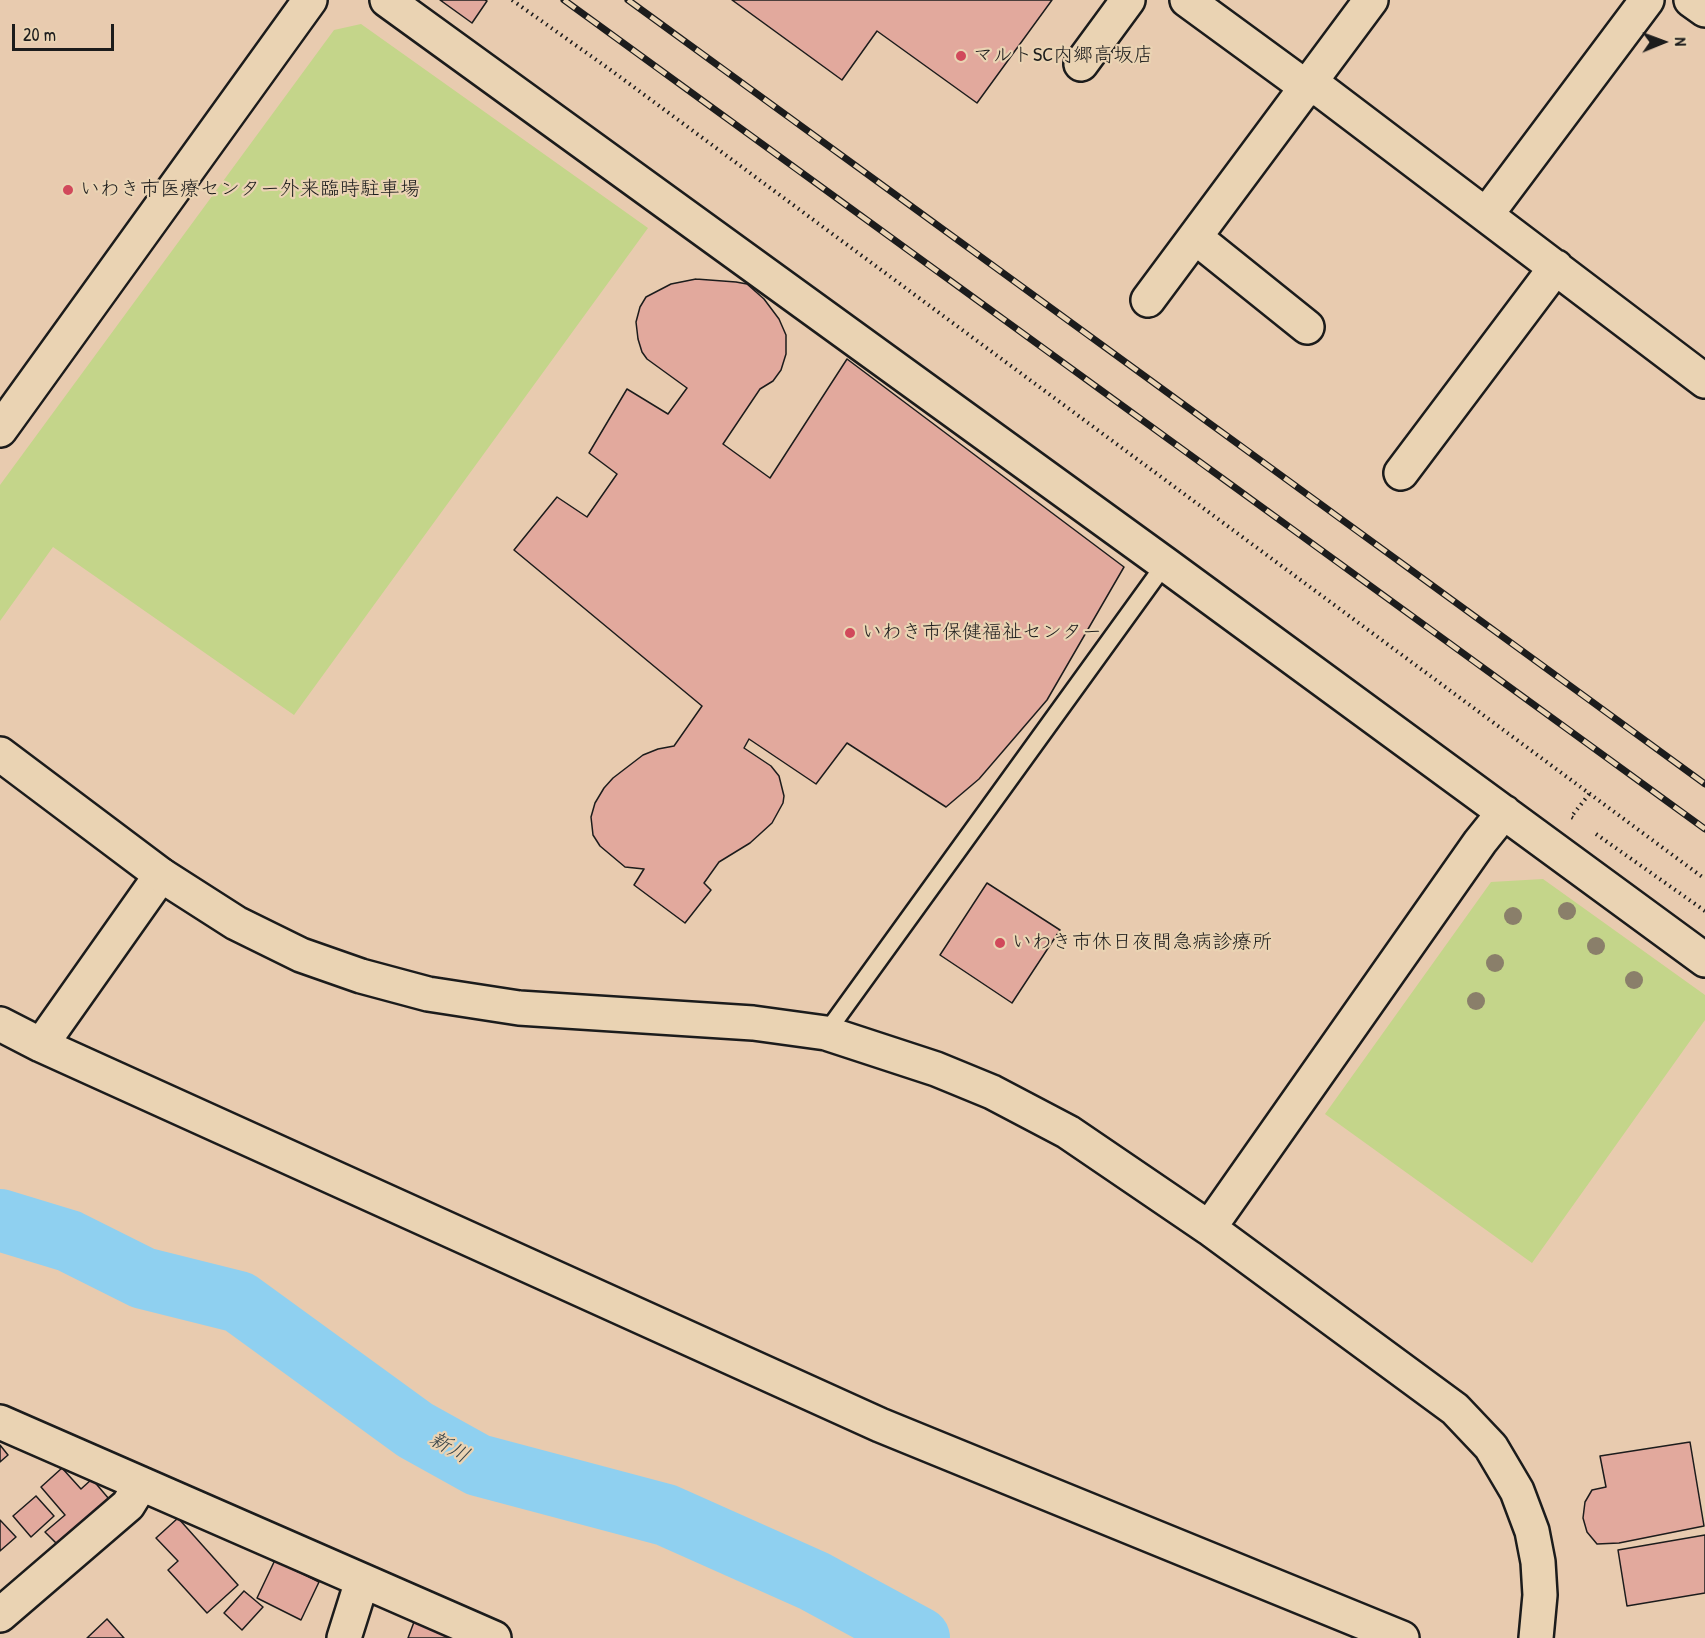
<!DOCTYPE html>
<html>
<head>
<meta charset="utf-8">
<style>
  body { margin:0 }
  #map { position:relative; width:1705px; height:1638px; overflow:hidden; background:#e8cbaf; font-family:"Patrick Hand",sans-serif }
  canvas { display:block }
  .north { position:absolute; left:1633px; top:12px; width:60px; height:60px; -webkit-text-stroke:4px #ead3b3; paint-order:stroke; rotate:89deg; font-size:16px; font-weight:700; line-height:24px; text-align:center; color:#1c1c1c }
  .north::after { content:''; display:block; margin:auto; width:21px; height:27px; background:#1c1c1c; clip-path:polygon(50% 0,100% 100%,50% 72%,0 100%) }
  .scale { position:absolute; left:12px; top:24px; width:102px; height:27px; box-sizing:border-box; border:3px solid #1c1c1c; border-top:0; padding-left:8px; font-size:18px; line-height:21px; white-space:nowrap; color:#1c1c1c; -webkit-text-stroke:4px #ead3b3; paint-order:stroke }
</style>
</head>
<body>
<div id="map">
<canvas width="1705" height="1638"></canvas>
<div class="north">N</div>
<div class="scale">20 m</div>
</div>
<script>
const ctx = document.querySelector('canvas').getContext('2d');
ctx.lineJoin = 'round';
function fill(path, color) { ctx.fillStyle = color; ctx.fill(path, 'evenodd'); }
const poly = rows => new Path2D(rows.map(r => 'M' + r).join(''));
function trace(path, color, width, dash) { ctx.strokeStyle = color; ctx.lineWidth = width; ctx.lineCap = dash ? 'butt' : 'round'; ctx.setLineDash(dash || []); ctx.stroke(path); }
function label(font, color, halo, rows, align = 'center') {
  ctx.font = font + ' "Patrick Hand","Klee One",sans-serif'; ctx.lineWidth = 4.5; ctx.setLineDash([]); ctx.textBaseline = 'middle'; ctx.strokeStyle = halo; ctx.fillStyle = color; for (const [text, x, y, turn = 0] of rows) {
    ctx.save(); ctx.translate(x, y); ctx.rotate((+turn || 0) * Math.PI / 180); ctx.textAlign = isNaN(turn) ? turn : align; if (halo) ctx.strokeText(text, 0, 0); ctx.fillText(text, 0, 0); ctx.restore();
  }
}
fill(poly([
  [361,24,648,228,294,715,53,547,0,621,0,485,334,30],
  [1543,879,1705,995,1705,1020,1532,1263,1325,1114,1491,882]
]), '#c4d58a');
trace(poly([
  [0,1220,69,1241,143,1278,239,1302,415,1430,478,1465,666,1515,814,1581,919,1638]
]), '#8fd0f0', 62);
const building = poly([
  [440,0,485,0,487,1,472,23,440,0],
  [732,0,1052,0,977,103,877,31,842,80,732,0],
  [696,279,736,282,747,284,764,299,779,319,786,335,786,354,781,370,773,381,760,389,723,444,770,478,847,359,1124,567,1047,700,979,779,946,807,847,743,816,784,749,739,744,748,771,766,779,776,784,796,783,803,772,823,750,843,719,862,704,883,711,890,685,923,634,885,644,869,625,867,600,846,593,835,591,817,595,803,604,788,613,778,643,755,658,749,674,746,702,706,514,550,557,497,587,517,617,474,589,453,627,389,668,414,687,388,647,359,642,352,638,339,636,322,640,307,646,297,671,284,696,279],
  [987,883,1060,930,1012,1003,940,955,987,883],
  [1690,1442,1704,1526,1619,1543,1597,1544,1587,1532,1583,1518,1585,1502,1592,1490,1606,1487,1600,1456,1690,1442],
  [0,1445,8,1455,0,1462,0,1445],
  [62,1468,81,1489,92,1479,109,1499,58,1545,45,1532,65,1515,41,1487,62,1468],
  [36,1496,54,1516,31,1537,13,1516,36,1496],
  [178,1518,238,1585,207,1613,168,1570,178,1561,156,1538,178,1518],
  [0,1520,16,1537,0,1551,0,1520],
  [1705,1535,1705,1593,1627,1606,1618,1550,1705,1535],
  [275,1560,319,1582,301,1620,257,1598,275,1560],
  [244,1591,263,1607,242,1630,224,1613,244,1591],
  [107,1619,124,1638,87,1638,107,1619],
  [414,1622,463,1638,408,1638,414,1622]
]);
fill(building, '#e2a99d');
trace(building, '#1c1c1c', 1.5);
const lane = poly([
  [826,1033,1165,564]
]);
const street = poly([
  [1187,0,1306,87,1321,90,1705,381],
  [1081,64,1128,0],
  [1486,215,1647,0],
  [1195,237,1307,327],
  [1148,300,1371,0],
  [1401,473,1556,267],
  [0,1024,41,1045,880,1425,1402,1638],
  [41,1045,161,875],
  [0,1422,494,1638],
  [0,1615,128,1505,141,1484],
  [344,1638,362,1581]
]);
const secondary = poly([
  [387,0,1165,564,1705,960],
  [1691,0,1705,10],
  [0,430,310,0],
  [0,754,161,875,236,923,301,955,361,976,428,994,519,1008,753,1023,826,1033,936,1069,992,1092,1068,1132,1209,1228,1455,1409,1491,1447,1517,1491,1532,1531,1538,1562,1540,1595,1536,1638],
  [1209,1228,1480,842,1504,812]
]);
trace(lane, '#1c1c1c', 21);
trace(street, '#1c1c1c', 38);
trace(secondary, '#1c1c1c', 38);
trace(poly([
  [512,0,612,71,1705,879],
  [1573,818,1571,817,1590,793],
  [1596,834,1705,911]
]), '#1c1c1c', 4, [1.5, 4.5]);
trace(lane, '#ead3b3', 16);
trace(street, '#ead3b3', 33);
trace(secondary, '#ead3b3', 33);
const rail = poly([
  [564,0,1705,829],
  [628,0,1705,784]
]);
trace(rail, '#1c1c1c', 7);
trace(rail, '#ead3b3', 4.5, [14]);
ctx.fillStyle = '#8a7f6a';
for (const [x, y] of [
  [1567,911],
  [1513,916],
  [1596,946],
  [1495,963],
  [1634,980],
  [1476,1001]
]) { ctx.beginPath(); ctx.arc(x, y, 9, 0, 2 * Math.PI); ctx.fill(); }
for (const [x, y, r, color] of [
  [961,56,6,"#d1495b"],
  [68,190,6,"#d1495b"],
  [850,633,6,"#d1495b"],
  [1000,943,6,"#d1495b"]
]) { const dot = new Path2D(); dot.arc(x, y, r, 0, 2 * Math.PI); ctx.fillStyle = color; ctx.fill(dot); trace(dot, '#ead3b3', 2); }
label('20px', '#1c1c1c', '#ead3b3', [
  ["マルトSC内郷高坂店",973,56],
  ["いわき市医療センター外来臨時駐車場",80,190],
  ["いわき市保健福祉センター",862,633],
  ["いわき市休日夜間急病診療所",1012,943]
], 'left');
label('italic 21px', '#334046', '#ead3b3', [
  ["新川",449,1448,29]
]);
</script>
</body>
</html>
